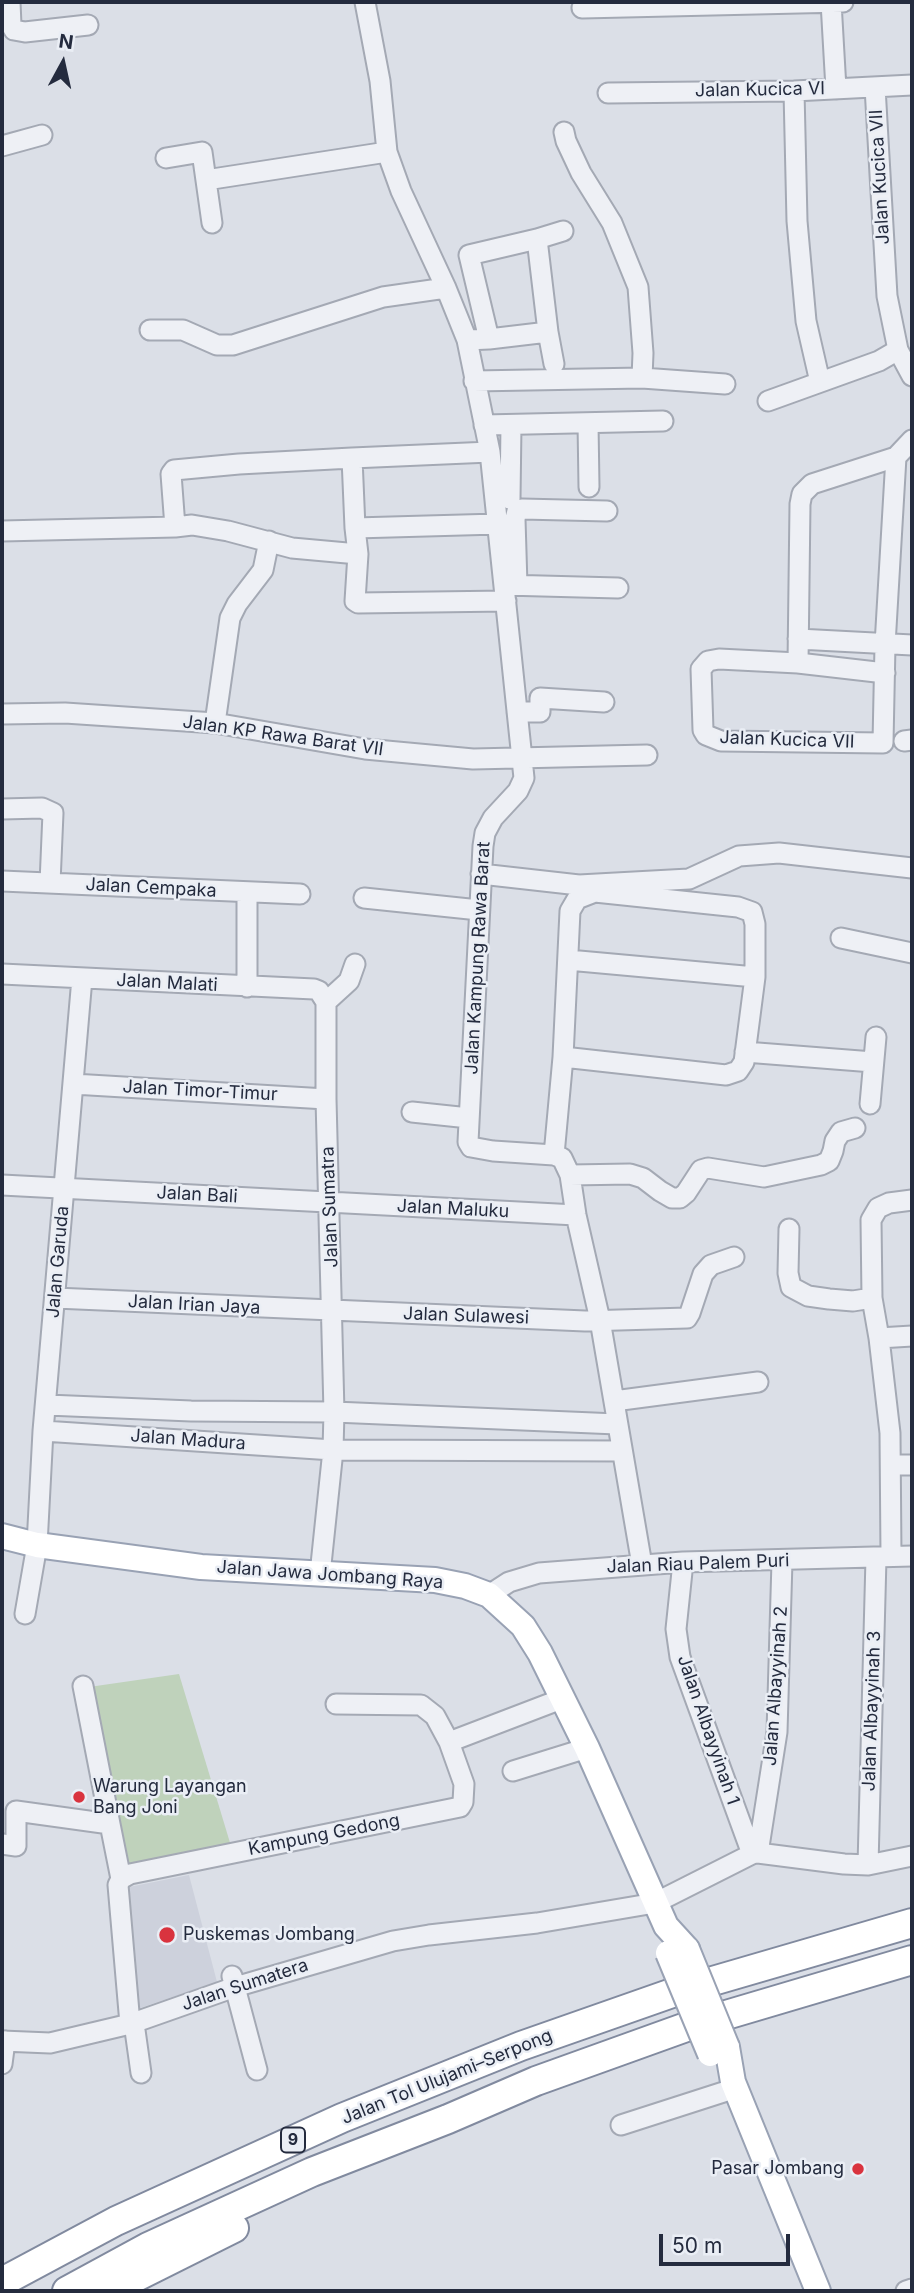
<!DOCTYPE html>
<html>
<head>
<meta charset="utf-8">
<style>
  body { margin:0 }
  #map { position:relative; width:914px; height:2293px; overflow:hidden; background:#dbdfe7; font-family:Inter,sans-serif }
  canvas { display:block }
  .frame { position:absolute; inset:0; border:4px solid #242b3e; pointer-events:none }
  .north { position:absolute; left:28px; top:28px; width:70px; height:70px; -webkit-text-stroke:5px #eaeef5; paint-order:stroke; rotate:8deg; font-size:19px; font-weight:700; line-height:28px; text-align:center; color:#242b3e }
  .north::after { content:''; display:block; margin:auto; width:24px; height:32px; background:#242b3e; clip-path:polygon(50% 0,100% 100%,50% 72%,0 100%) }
  .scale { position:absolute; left:659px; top:2234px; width:131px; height:32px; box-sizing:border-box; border:4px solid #242b3e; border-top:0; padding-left:9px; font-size:21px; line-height:24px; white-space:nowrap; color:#242b3e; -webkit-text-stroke:5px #eaeef5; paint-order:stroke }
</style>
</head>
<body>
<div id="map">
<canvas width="914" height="2293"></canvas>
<div class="frame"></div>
<div class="north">N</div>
<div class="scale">50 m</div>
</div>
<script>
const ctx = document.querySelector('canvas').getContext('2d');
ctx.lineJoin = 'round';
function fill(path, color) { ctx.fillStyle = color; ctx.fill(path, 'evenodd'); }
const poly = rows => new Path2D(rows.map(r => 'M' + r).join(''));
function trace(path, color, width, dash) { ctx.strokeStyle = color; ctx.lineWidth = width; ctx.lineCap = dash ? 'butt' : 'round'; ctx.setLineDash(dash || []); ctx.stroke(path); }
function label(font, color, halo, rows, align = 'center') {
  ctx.font = font + ' Inter,sans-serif'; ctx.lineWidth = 5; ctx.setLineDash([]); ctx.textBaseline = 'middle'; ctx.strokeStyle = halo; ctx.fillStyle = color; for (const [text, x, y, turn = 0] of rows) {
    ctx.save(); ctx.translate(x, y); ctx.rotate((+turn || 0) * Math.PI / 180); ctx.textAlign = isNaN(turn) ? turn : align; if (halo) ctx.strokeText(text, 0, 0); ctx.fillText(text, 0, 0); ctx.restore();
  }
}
fill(poly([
  [189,1875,217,1982,134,2010,124,1888]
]), '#cdd1dc');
fill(poly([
  [179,1674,231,1846,125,1866,89,1687]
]), '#bfd2bb');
const minor = poly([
  [10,2,11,25,14,30,25,32,88,25],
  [365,2,380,81,387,152,401,191,446,288,467,340,490,452,524,778,518,791,493,818,485,833,483,846,468,1142,471,1147,493,1151,554,1155,562,1158,570,1175,576,1215,600,1320,642,1565],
  [831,2,836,89],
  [582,8,843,2],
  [875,87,887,296,898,350,912,376],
  [794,91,797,221,806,321,820,382],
  [608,93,794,91,912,85],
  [564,132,566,141,581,173,612,223,638,287,643,353,642,378],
  [2,146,42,135],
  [166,158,202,152,212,223],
  [206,180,387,152],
  [537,239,563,231],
  [150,330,183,330,217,345,233,345,383,297,446,288],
  [548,332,554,364],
  [467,340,489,339,548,332,537,239,469,255,489,339],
  [474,381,642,378,725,384],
  [768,401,879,361,898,350],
  [588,423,589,487],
  [484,425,663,421],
  [490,452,352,458,355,528,498,524],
  [510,499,511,425],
  [175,527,192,525,228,531,292,548,358,554],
  [355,528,358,554,355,601,358,603,506,601],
  [2,531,175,527,171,474,174,470,239,464,352,458],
  [504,585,618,588],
  [517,585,515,519,517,511,522,509,607,511],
  [798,639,912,645],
  [798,663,719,659,708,661,701,669,703,730,706,735,721,741,883,743,885,645,896,457],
  [885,673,798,663,800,504,802,494,812,484,896,457,912,440],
  [517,712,540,712,540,698,604,702],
  [2,714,65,713,215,723,365,749,473,759,647,755],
  [215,723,230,618,237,604,263,570,269,541],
  [904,741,912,740],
  [2,809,42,808,53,813,50,883],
  [481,874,579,885,689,879,739,856,779,853,912,868],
  [2,881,300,894],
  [364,898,479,910],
  [841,938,912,953],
  [568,960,755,977],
  [2,974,314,989,319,991,326,1002],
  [247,987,247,892],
  [326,1002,349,981,355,964],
  [745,1052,873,1062],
  [73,1084,326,1099],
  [870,1104,876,1037],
  [412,1112,469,1118],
  [554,1155,563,1057,570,911,577,899,595,892,738,907,752,912,755,924,755,977,744,1062,738,1071,726,1075,563,1057],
  [570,1175,630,1174,643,1178,660,1191,672,1198,680,1198,686,1193,701,1170,708,1168,764,1177,821,1165,829,1161,833,1151,835,1141,841,1132,855,1128],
  [2,1185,576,1215],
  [789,1229,788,1273,791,1287,808,1296,829,1299,853,1301,872,1298],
  [55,1298,585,1321,687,1318,690,1313,703,1274,711,1265,734,1257],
  [879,1338,912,1336],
  [614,1401,758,1382],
  [47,1405,191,1411,334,1412,617,1424],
  [43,1431,333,1450,622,1451],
  [899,1465,912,1465],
  [891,1556,890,1433,879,1338,872,1298,871,1220,878,1208,889,1203,912,1200],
  [683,1562,676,1629,680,1657,752,1854],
  [320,1574,333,1450,334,1412,326,1099,326,1002],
  [489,1595,509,1582,539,1573,683,1562,912,1556],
  [25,1614,37,1545,43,1431,82,978],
  [83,1686,110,1824],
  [336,1704,421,1705,435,1716,449,1742,564,1698],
  [513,1771,587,1748],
  [2,1844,16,1846,16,1811,110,1824,121,1879,118,1885,130,2024],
  [758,1853,777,1732,782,1561],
  [868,1865,876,1558],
  [121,1879,130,1874,460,1807,463,1802,464,1784,449,1742],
  [232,1976,257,2070],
  [134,2023,141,2073],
  [2,2041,50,2043,130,2024,235,1987,393,1941,429,1935,537,1923,655,1903,752,1854,758,1853,844,1864,868,1865,912,1856],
  [2,2064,5,2041],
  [621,2125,736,2088],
  [906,2291,912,2289]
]);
const major = poly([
  [2,1536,37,1545,201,1567,435,1580,465,1586,489,1595,523,1626,540,1653,587,1748,666,1926,687,1949],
  [727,2047,733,2082,818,2291]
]);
const highway = poly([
  [2,2282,116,2221,342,2118,521,2046,675,1992,912,1923],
  [67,2291,148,2247,312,2172,448,2119,536,2081,689,2026,912,1960],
  [108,2291,234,2228]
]);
trace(minor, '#a4a9b4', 23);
trace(major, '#99a2b4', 28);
trace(highway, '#818a9f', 32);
trace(minor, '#eef0f5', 19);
trace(major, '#fff', 24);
trace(highway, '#fff', 28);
const majorBridge = poly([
  [687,1949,727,2047],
  [668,1953,710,2054]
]);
trace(majorBridge, '#99a2b4', 28, []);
trace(majorBridge, '#fff', 24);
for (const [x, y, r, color] of [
  [79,1797,7,"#d9333e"],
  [167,1935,9,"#d9333e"],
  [858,2169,7,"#d9333e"]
]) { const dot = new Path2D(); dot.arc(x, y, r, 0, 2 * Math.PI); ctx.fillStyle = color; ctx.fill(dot); trace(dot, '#eaeef5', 2.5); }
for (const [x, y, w] of [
  [293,2140,24]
]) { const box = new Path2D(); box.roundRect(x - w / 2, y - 12.5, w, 25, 5); ctx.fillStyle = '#eaeef5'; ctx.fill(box); trace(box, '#242b3e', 2); }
label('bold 16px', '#242b3e', null, [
  ["9",293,2140]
]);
label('18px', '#242b3e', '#eaeef5', [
  ["Jalan Kucica VI",760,90,-1],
  ["Jalan Kucica VII",880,177,-93],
  ["Jalan KP Rawa Barat VII",283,736,8],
  ["Jalan Kucica VII",787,740,2],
  ["Jalan Cempaka",151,888,3],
  ["Jalan Kampung Rawa Barat",478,958,-87],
  ["Jalan Malati",167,983,3],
  ["Jalan Timor-Timur",200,1091,3],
  ["Jalan Bali",197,1195,3],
  ["Jalan Sumatra",330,1207,-92],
  ["Jalan Maluku",453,1209,3],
  ["Jalan Garuda",58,1262,-85],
  ["Jalan Irian Jaya",194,1305,3],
  ["Jalan Sulawesi",466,1316,2],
  ["Jalan Madura",188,1440,4],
  ["Jalan Riau Palem Puri",698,1564,-2],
  ["Jalan Jawa Jombang Raya",330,1575,4],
  ["Jalan Albayyinah 2",776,1686,-86],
  ["Jalan Albayyinah 3",872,1711,-88],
  ["Jalan Albayyinah 1",708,1730,71],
  ["Kampung Gedong",324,1835,-11],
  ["Jalan Sumatera",245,1985,-18],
  ["Jalan Tol Ulujami–Serpong",447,2077,-22]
]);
label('18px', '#242b3e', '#eaeef5', [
  ["Warung Layangan",93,1787],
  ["Bang Joni",93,1808],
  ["Puskemas Jombang",183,1935],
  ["Pasar Jombang",844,2169,"right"]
], 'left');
</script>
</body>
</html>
